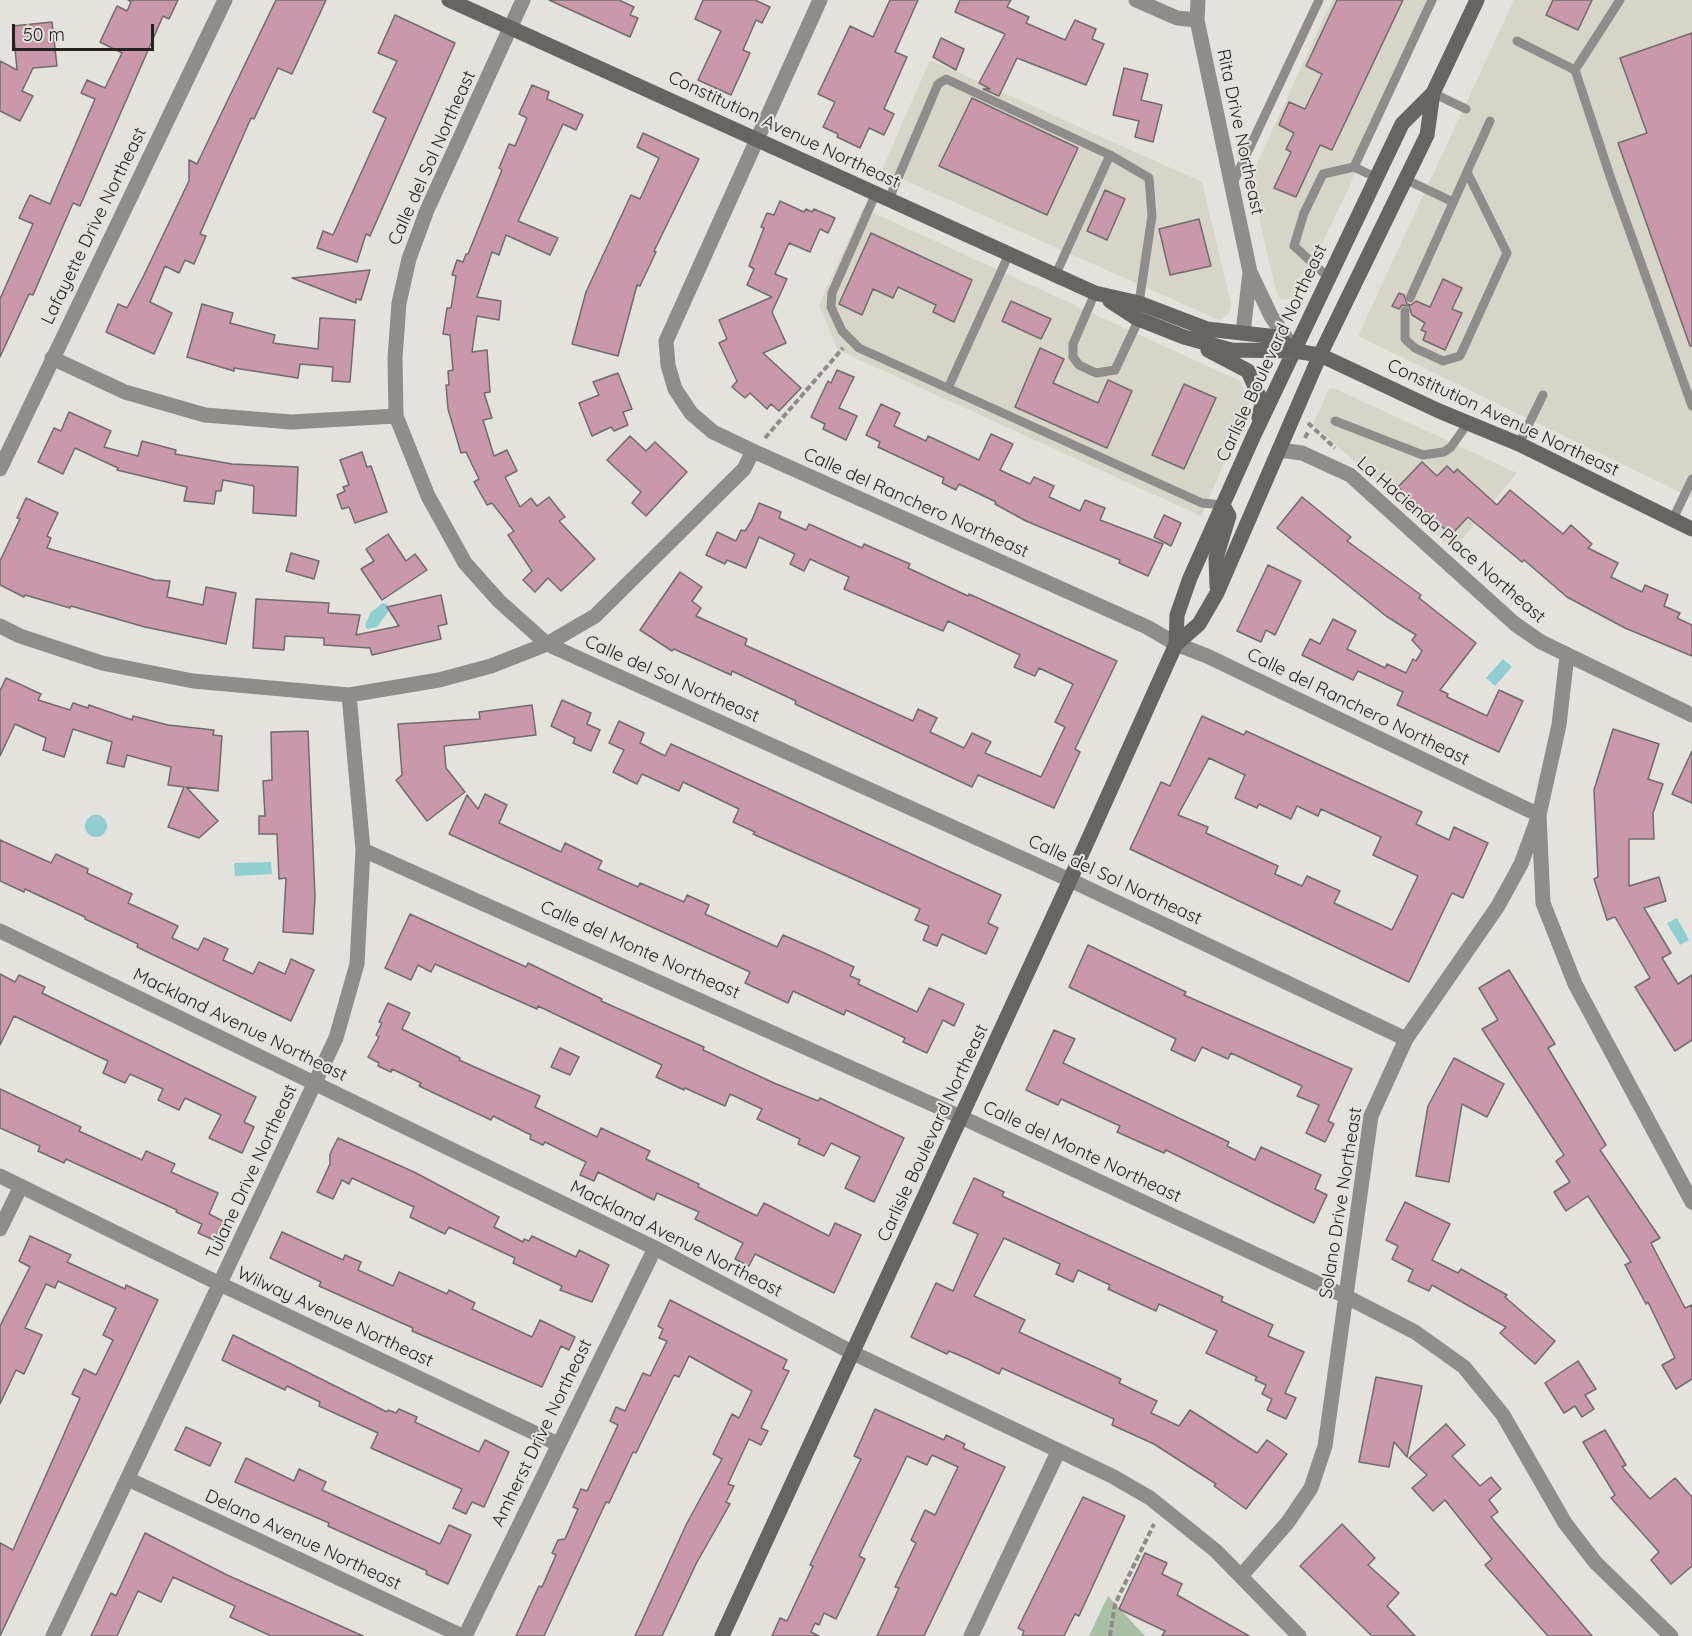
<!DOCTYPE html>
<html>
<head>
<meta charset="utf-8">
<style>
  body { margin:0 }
  #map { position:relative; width:1692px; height:1636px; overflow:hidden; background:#e3e2dc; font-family:Quicksand,sans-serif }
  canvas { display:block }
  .scale { position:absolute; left:12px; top:24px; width:142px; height:27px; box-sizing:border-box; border:3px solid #232220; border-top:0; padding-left:8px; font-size:18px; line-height:21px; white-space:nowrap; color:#232220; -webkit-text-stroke:4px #e3e2dc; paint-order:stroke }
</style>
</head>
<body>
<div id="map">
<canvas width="1692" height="1636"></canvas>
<div class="scale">50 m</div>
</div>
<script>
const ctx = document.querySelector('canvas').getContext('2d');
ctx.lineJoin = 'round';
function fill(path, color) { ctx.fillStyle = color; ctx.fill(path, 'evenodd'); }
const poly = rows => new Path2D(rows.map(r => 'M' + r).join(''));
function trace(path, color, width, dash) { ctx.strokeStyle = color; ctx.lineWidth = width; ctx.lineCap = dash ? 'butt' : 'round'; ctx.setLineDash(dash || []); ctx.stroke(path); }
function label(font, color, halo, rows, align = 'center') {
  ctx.font = font + ' Quicksand,sans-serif'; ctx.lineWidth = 4.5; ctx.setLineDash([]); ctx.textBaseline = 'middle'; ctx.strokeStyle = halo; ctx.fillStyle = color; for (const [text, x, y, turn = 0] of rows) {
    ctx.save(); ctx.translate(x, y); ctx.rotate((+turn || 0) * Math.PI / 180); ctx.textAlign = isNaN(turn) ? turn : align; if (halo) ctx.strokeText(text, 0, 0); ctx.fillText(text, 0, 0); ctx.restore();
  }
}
fill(poly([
  [1332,0,1437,0,1302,287,1297,296,1285,300,1280,299,1276,291,1250,179],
  [1514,0,1692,0,1692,498,1358,336],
  [930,60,1202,182,1231,304,1228,315,1219,320,882,170],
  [863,208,1240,381,1250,400,1247,411,1201,516,838,350,819,305],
  [1334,388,1517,473,1453,550,1313,424,1329,389]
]), '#d7d5c9');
fill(poly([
  [1108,1596,1145,1636,1089,1636]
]), '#a9c0a4');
fill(poly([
  [383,603,387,604,388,612,377,627,367,629,365,625,371,612],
  [1503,659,1512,667,1495,686,1486,678],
  '85 826a11 11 0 1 1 22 0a11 11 0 1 1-22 0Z',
  [271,862,272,874,235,876,234,863],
  [1677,918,1689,940,1680,945,1667,923]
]), '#8fced1');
const building = poly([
  [128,0,178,0,169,19,163,16,80,206,73,203,33,295,29,294,0,357,0,299,33,224,19,218,30,195,50,204,95,99,81,93,87,80,105,88,122,53,100,42,117,6,127,11,131,2,128,0],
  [276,0,326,0,292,74,278,68,254,119,251,118,200,234,206,236,194,264,185,260,179,273,165,266,150,302,172,313,154,354,106,332,118,304,127,308,144,275,189,181,189,160,197,164,276,0],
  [549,0,619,0,634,7,630,15,638,18,630,37,549,0],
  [703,0,755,0,770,7,762,23,756,20,743,50,750,53,731,95,698,80,721,31,695,19,703,0],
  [890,0,918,0,895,52,907,57,884,109,894,114,884,135,869,128,860,148,837,137,838,134,823,127,835,102,818,94,850,26,873,37,890,0],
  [960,0,1011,0,1007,7,1029,17,1026,23,1065,40,1075,20,1096,29,1092,39,1104,44,1086,85,1017,58,999,96,983,89,990,89,979,83,1005,34,955,12,960,0],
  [1337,0,1403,0,1332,150,1320,145,1296,197,1274,188,1291,152,1286,149,1294,133,1279,125,1289,102,1305,109,1322,74,1306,66,1337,0],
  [1553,0,1592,0,1578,30,1546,15,1553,0],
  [395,15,455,43,370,236,366,234,357,262,317,248,323,231,333,235,386,118,373,112,397,61,378,53,395,15],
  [52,22,57,66,33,68,22,91,33,96,20,121,0,111,0,61,17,70,13,26,52,22],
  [1692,33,1692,346,1690,346,1618,143,1647,133,1620,58,1692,33],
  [941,38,964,49,956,70,933,57,941,38],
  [1124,68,1148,74,1141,100,1162,105,1153,142,1135,137,1139,121,1113,115,1124,68],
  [532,85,549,92,547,99,583,115,576,130,563,124,518,221,558,238,550,255,506,235,499,255,492,252,477,297,501,301,499,320,477,316,472,352,487,350,490,392,484,393,492,418,483,420,494,456,507,450,517,471,505,477,520,507,531,498,537,506,549,497,565,517,559,521,595,559,561,591,548,578,535,592,523,580,532,571,508,535,514,531,492,503,487,505,474,482,479,479,466,452,461,453,448,409,446,385,449,385,448,371,453,370,450,335,443,334,447,308,451,308,456,276,452,275,457,260,463,262,466,254,468,254,502,170,499,168,509,144,515,146,527,118,519,114,532,85],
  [972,98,1078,148,1047,215,939,166,972,98],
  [643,133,699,159,654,251,656,252,640,286,637,285,618,356,572,344,586,292,631,195,640,199,659,158,637,147,643,133],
  [1105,190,1125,199,1107,240,1087,231,1105,190],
  [780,201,804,212,806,209,812,212,814,209,835,218,828,233,820,229,810,252,789,243,775,274,787,279,772,312,786,343,763,353,801,388,779,411,771,404,767,409,750,393,745,398,732,387,737,381,719,343,727,339,719,320,772,297,747,285,754,269,749,266,764,228,761,227,767,213,774,215,780,201],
  [1199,219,1211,266,1170,275,1159,229,1199,219],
  [871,233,972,280,954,322,933,312,936,305,898,287,893,298,873,289,862,315,839,304,871,233],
  [370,270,361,300,356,299,356,303,292,278,370,270],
  [1443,279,1462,288,1452,309,1462,313,1445,350,1423,340,1426,332,1421,330,1425,323,1412,315,1409,306,1402,305,1399,309,1392,306,1399,293,1404,295,1407,304,1411,305,1416,301,1430,307,1443,279],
  [1011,301,1051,319,1041,339,1002,321,1011,301],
  [202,304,233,313,230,323,275,335,273,343,318,349,320,318,355,320,350,382,332,381,333,367,300,364,298,378,234,368,234,371,187,357,202,304],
  [1040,348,1064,359,1053,383,1098,403,1108,380,1132,391,1107,448,1015,407,1040,348],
  [837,370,854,377,839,408,857,416,846,440,823,429,825,424,811,417,828,381,831,383,837,370],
  [618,373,632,409,623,412,628,425,614,431,611,427,592,436,579,403,599,395,593,382,618,373],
  [1184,384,1216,398,1184,469,1152,455,1184,384],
  [881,404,900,413,894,426,926,441,928,436,979,460,991,434,1013,444,1000,470,1030,484,1034,477,1054,486,1049,497,1080,511,1085,500,1105,508,1100,520,1163,544,1148,576,1119,563,1120,560,1026,521,995,504,996,502,959,484,956,490,942,483,944,478,878,447,880,442,866,435,881,404],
  [69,412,111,431,104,447,138,456,142,441,176,450,175,454,232,464,298,467,296,516,253,513,254,486,223,480,221,491,216,491,214,504,184,501,187,487,117,470,118,468,75,448,63,474,38,462,54,428,61,431,69,412],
  [630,436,646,451,655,442,687,472,646,516,632,503,641,492,607,460,630,436],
  [362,452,367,467,371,466,387,512,355,523,349,507,342,509,337,495,345,491,343,487,349,485,340,460,362,452],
  [1422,462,1437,476,1447,466,1454,473,1457,469,1497,505,1510,490,1563,534,1571,525,1592,544,1588,548,1618,563,1611,577,1642,592,1645,585,1668,595,1664,606,1680,613,1677,618,1692,625,1692,656,1625,628,1567,597,1524,560,1522,562,1468,517,1451,535,1398,487,1422,462],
  [1302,497,1351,537,1347,541,1421,595,1419,598,1476,643,1440,690,1448,694,1447,697,1487,716,1499,690,1523,701,1499,752,1397,705,1403,692,1358,671,1353,680,1302,655,1310,639,1320,644,1333,619,1356,631,1347,649,1385,668,1387,664,1406,673,1413,659,1416,661,1422,651,1412,640,1416,635,1386,616,1277,528,1302,497],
  [26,498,58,513,47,536,51,538,47,548,155,580,170,581,167,597,203,605,206,587,236,593,226,644,145,627,71,606,70,608,25,595,24,597,0,585,0,561,20,519,17,518,26,498],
  [759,503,781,512,779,518,806,530,809,524,862,548,864,544,910,564,908,568,968,596,969,594,1117,661,1075,749,1080,752,1054,808,978,775,972,787,795,704,796,701,732,671,731,675,674,649,672,651,640,630,680,572,702,587,692,601,701,608,696,616,747,639,745,645,913,721,918,709,937,718,930,732,964,748,972,733,991,742,985,753,1041,777,1065,727,1055,722,1073,684,1039,668,1035,676,1014,667,1020,655,948,621,943,631,844,589,849,577,810,559,804,571,790,564,795,554,759,537,746,568,727,560,725,564,706,555,717,532,736,541,741,530,745,531,752,520,759,503],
  [1164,515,1181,523,1171,546,1154,537,1164,515],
  [388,534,406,561,415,554,427,570,382,600,361,569,374,561,366,549,388,534],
  [291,553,319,561,314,579,286,571,291,553],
  [1268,565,1301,581,1275,635,1266,630,1261,642,1237,631,1268,565],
  [441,595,447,624,438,626,441,639,372,655,370,648,324,645,324,638,285,636,284,650,253,648,256,599,329,603,328,613,360,615,356,635,399,626,387,607,441,595],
  [6,678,41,694,38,700,70,710,73,703,88,708,89,705,132,720,133,716,168,725,214,730,213,735,222,736,218,791,186,787,218,821,199,838,168,827,184,787,168,785,171,767,127,755,124,767,107,763,112,742,73,729,64,757,43,750,46,738,15,724,0,756,0,691,6,678],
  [562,700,591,713,587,724,600,730,591,751,573,743,575,738,551,726,562,700],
  [532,705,536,735,444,746,446,768,465,792,427,821,396,780,402,775,398,724,480,719,479,712,532,705],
  [1202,716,1244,735,1246,731,1422,812,1416,824,1449,840,1454,827,1488,843,1463,898,1452,893,1409,982,1130,849,1161,782,1170,786,1202,716],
  [1209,758,1245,775,1235,798,1257,808,1259,804,1291,819,1297,806,1318,816,1321,809,1381,837,1373,855,1418,876,1392,930,1334,903,1340,891,1307,876,1302,886,1275,874,1278,866,1206,833,1208,827,1178,815,1209,758],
  [619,721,644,733,640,743,665,756,671,744,1001,895,988,923,998,928,986,954,942,934,937,946,923,940,929,926,915,920,920,909,753,834,755,832,733,822,739,809,683,782,679,791,642,774,637,784,613,772,624,750,609,743,619,721],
  [1613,729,1659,744,1648,779,1663,784,1653,813,1654,839,1629,839,1629,886,1659,877,1666,901,1644,908,1671,953,1662,958,1678,984,1692,975,1692,1040,1675,1051,1635,987,1650,978,1615,917,1607,920,1594,879,1598,877,1594,790,1613,729],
  [308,731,315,896,313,934,283,932,286,878,279,879,277,834,259,834,259,816,265,816,263,781,272,780,271,732,308,731],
  [1692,751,1692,803,1672,794,1692,751],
  [485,794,507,805,499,823,561,852,565,843,602,861,598,869,638,887,640,883,684,902,687,895,709,905,705,914,777,947,783,935,822,952,854,967,850,976,860,980,858,984,917,1012,929,988,964,1004,954,1026,943,1020,927,1053,903,1042,905,1038,846,1010,844,1015,793,991,788,1003,745,983,750,972,449,834,467,795,478,809,485,794],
  [0,840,51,863,56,854,88,869,87,873,132,894,128,903,178,926,172,938,198,950,204,938,228,949,223,960,253,974,259,962,285,974,291,959,314,970,291,1021,137,947,138,944,85,919,85,917,25,889,24,892,0,881,0,840],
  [410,914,526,967,528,963,602,999,601,1001,704,1047,703,1050,774,1083,818,1101,820,1098,904,1138,874,1202,845,1188,860,1157,831,1143,824,1156,798,1144,800,1139,757,1119,762,1109,730,1094,725,1106,685,1088,684,1090,656,1077,662,1065,538,1006,537,1009,435,964,431,972,418,965,411,980,385,968,410,914],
  [1088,945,1186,992,1184,995,1352,1069,1328,1121,1334,1124,1325,1142,1306,1133,1319,1105,1297,1096,1302,1086,1231,1053,1228,1059,1202,1047,1195,1061,1171,1050,1176,1039,1069,987,1088,945],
  [1509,970,1555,1044,1548,1048,1606,1145,1600,1150,1660,1238,1651,1243,1685,1308,1692,1305,1692,1379,1676,1389,1662,1365,1675,1358,1648,1302,1646,1304,1625,1265,1631,1262,1588,1196,1566,1211,1554,1192,1570,1182,1556,1161,1564,1155,1482,1029,1498,1020,1479,988,1509,970],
  [0,974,15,982,19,975,45,987,42,993,256,1097,244,1122,254,1127,242,1153,209,1138,221,1115,185,1098,179,1110,158,1100,163,1089,130,1074,125,1083,103,1073,108,1061,14,1016,0,1045,0,974],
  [388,1003,410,1013,402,1029,460,1058,459,1060,540,1096,535,1107,597,1137,601,1128,650,1151,646,1159,699,1184,698,1187,757,1216,764,1203,829,1236,835,1223,861,1235,834,1293,755,1254,749,1266,735,1259,743,1243,695,1219,699,1212,657,1193,654,1200,598,1172,594,1181,580,1175,586,1162,545,1142,543,1145,530,1139,531,1135,493,1116,491,1120,436,1094,419,1086,421,1083,392,1069,391,1072,378,1066,379,1063,368,1057,379,1037,376,1035,382,1023,379,1022,388,1003],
  [1054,1030,1075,1039,1063,1063,1229,1142,1227,1146,1255,1160,1261,1147,1321,1175,1315,1189,1327,1195,1314,1223,1166,1150,1164,1153,1117,1132,1120,1126,1061,1099,1058,1105,1026,1090,1054,1030],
  [560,1048,579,1057,570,1075,551,1067,560,1048],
  [1454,1058,1504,1084,1487,1117,1462,1104,1449,1182,1416,1176,1428,1106,1454,1058],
  [0,1089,81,1127,79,1131,142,1160,146,1151,175,1164,171,1172,218,1193,209,1214,223,1221,214,1240,198,1233,202,1224,176,1212,177,1210,66,1159,64,1163,38,1151,40,1146,0,1128,0,1089],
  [338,1138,414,1172,499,1217,494,1227,523,1242,524,1239,529,1241,532,1236,576,1257,579,1250,609,1265,592,1302,560,1290,562,1286,513,1263,515,1258,449,1227,445,1234,410,1217,414,1207,352,1178,349,1184,342,1180,333,1199,317,1192,330,1164,330,1154,338,1138],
  [974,1178,1004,1192,1002,1196,1223,1297,1221,1301,1273,1325,1268,1336,1304,1352,1285,1393,1296,1398,1286,1419,1267,1410,1272,1399,1262,1394,1266,1385,1255,1380,1257,1377,1206,1353,1217,1331,1159,1304,1156,1311,1108,1289,1110,1285,1078,1270,1073,1282,1056,1274,1060,1264,1004,1238,974,1296,1025,1320,1019,1332,1121,1379,1119,1383,1157,1401,1151,1413,1179,1426,1190,1410,1257,1453,1267,1440,1287,1454,1246,1509,1214,1486,1216,1484,1154,1444,1112,1425,1114,1419,1002,1368,999,1374,968,1359,949,1351,947,1354,911,1337,936,1283,953,1291,978,1234,953,1223,974,1178],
  [1405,1202,1450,1224,1432,1260,1458,1273,1461,1269,1507,1295,1505,1297,1555,1341,1535,1364,1500,1333,1506,1327,1432,1285,1429,1291,1408,1281,1413,1270,1392,1259,1398,1246,1386,1240,1405,1202],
  [282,1232,343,1260,345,1255,361,1262,358,1270,393,1286,399,1272,447,1294,449,1290,475,1303,472,1309,532,1337,540,1320,575,1337,569,1350,561,1346,542,1387,412,1331,413,1328,319,1286,321,1282,270,1258,282,1232],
  [30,1236,71,1255,67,1262,125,1289,126,1285,158,1300,0,1636,0,1543,13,1550,80,1398,72,1394,84,1369,96,1375,113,1340,103,1335,116,1308,58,1281,55,1288,46,1284,25,1328,42,1335,24,1374,16,1370,0,1404,0,1326,30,1267,19,1261,30,1236],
  [670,1300,787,1360,783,1369,789,1371,761,1428,768,1431,761,1445,749,1439,728,1484,734,1486,726,1502,730,1504,697,1562,662,1636,635,1636,687,1523,722,1459,713,1454,732,1414,739,1418,752,1391,689,1356,679,1377,674,1375,636,1453,633,1452,609,1503,606,1502,544,1636,516,1636,539,1586,542,1587,556,1555,552,1553,558,1540,565,1539,578,1509,573,1507,581,1489,587,1491,618,1425,610,1421,616,1407,625,1411,643,1373,650,1376,667,1341,659,1338,663,1329,658,1326,670,1300],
  [233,1335,387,1412,388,1410,396,1413,399,1409,417,1417,415,1422,479,1452,485,1440,509,1452,484,1507,472,1502,466,1514,453,1508,462,1489,371,1448,378,1433,319,1406,320,1402,287,1386,285,1390,222,1360,233,1335],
  [1578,1361,1596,1389,1585,1395,1594,1409,1582,1417,1575,1406,1564,1413,1545,1383,1578,1361],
  [1376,1377,1422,1386,1407,1457,1394,1442,1389,1467,1359,1462,1376,1377],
  [875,1409,944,1440,946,1435,965,1444,963,1448,1005,1467,924,1636,877,1636,899,1588,895,1587,916,1543,911,1540,925,1510,935,1515,958,1467,932,1455,927,1465,907,1456,859,1556,865,1559,836,1619,824,1613,819,1625,815,1623,811,1632,819,1636,772,1636,780,1618,787,1621,813,1566,810,1565,861,1459,854,1456,875,1409],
  [1446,1424,1465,1445,1452,1456,1480,1486,1491,1477,1501,1489,1489,1500,1498,1512,1491,1517,1592,1636,1548,1636,1485,1565,1492,1559,1445,1500,1433,1511,1412,1488,1427,1475,1409,1458,1446,1424],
  [186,1427,221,1443,210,1466,175,1450,186,1427],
  [1605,1430,1626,1465,1622,1467,1650,1499,1675,1478,1692,1497,1692,1566,1671,1584,1651,1560,1659,1552,1611,1498,1615,1495,1583,1442,1605,1430],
  [246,1458,294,1481,299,1469,326,1482,322,1490,440,1544,449,1525,471,1535,448,1584,426,1574,427,1571,328,1526,329,1523,235,1482,246,1458],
  [1083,1497,1125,1516,1079,1616,1075,1614,1064,1636,1022,1636,1024,1631,1018,1628,1083,1497],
  [1342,1524,1375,1558,1368,1565,1399,1593,1387,1606,1415,1636,1372,1636,1300,1566,1342,1524],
  [145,1533,227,1575,363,1636,271,1636,230,1617,235,1606,173,1577,161,1602,138,1591,117,1636,91,1636,111,1593,116,1596,145,1533],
  [1145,1553,1167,1563,1162,1574,1182,1584,1177,1595,1249,1636,1162,1636,1165,1631,1119,1609,1145,1553]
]);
fill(building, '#c998ab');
trace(building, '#716b6d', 1.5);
trace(poly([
  [1308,423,1335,448],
  [765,438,843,348],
  [1305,438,1309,430],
  [1110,1636,1115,1604,1154,1524]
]), '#8d8c88', 4, [6, 3]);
trace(poly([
  [1620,0,1575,70,1611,179,1692,406],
  [1517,41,1575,70],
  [1433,93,1466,109],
  [1354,167,1377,178],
  [1405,179,1453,202],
  [1233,183,1319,0],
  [876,193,832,293,831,307,842,331,859,348,1202,503,1223,505],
  [889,199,938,84,946,79,1110,155,1149,178,1152,216,1139,303],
  [1055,276,1110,155],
  [1329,278,1294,246,1304,213,1323,174,1354,167,1432,0],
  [1095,293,1073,344,1073,357,1079,365,1096,373,1115,370,1139,319],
  [1410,298,1490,121],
  [1405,311,1405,339,1415,348,1443,361,1460,356,1507,253,1467,172],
  [948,388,1009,254],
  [1335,421,1423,455,1444,452,1451,447,1468,423],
  [1519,444,1543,395],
  [1673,519,1692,479]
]), '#8e8d8b', 9);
trace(poly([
  [523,0,427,210,409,259,399,303,395,358,396,416,428,496,465,563,499,601,547,644,1070,880,1406,1039],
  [820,0,666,341,668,365,675,389,691,413,713,432,753,451,1147,627,1176,644,1207,656,1539,815,1521,864,1498,906,1406,1039,1371,1116,1325,1446,1311,1488,1288,1522,1241,1576],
  [1136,0,1177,18,1197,20],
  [1198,0,1197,20,1250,272,1271,316,1293,348],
  [1243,333,1250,272],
  [52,358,125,392,205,415,291,422,396,416],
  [1279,450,1302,453,1350,475,1515,624,1541,642,1692,715],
  [0,469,225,0],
  [0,626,20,636,102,663,193,681,349,695,439,680,491,666,547,644,595,616,744,469,753,451],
  [1567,655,1559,725,1539,815,1543,903,1575,984,1692,1202],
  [363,850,961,1117,1345,1296,1415,1332,1464,1367,1503,1415,1565,1523,1595,1562,1671,1636],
  [0,931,655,1248,853,1353,1112,1476,1150,1498,1216,1551,1299,1636],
  [0,1176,220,1284,558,1444],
  [0,1229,21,1186],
  [128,1479,462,1636],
  [53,1636,336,1038,357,964,363,850,349,695],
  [465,1636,655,1248],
  [971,1636,1058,1452]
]), '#8e8d8b', 15);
trace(poly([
  [449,0,1095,293,1139,303,1207,329,1277,337,1295,351],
  [1110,301,1136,318,1184,337,1231,350,1295,351,1320,355,1439,411,1519,444,1692,529],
  [1208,350,1248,371,1262,403,1259,418],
  [1217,587,1216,558,1229,516,1223,505],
  [1176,644,1199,624,1217,593,1320,355,1427,135,1433,93,1477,0],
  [722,1636,1070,880,1176,644,1177,615,1190,578,1254,435,1402,124,1433,93]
]), '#666562', 15);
label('18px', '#232220', '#e3e2dc', [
  ["Constitution Avenue Northeast",784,130,25],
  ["Rita Drive Northeast",1240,132,78],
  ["Calle del Sol Northeast",432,158,-66],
  ["Lafayette Drive Northeast",94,226,-64],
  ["Carlisle Boulevard Northeast",1272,353,-65],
  ["Constitution Avenue Northeast",1503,418,25],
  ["Calle del Ranchero Northeast",916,503,24],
  ["La Hacienda Place Northeast",1451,540,41],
  ["Calle del Sol Northeast",672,679,24],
  ["Calle del Ranchero Northeast",1358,707,26],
  ["Calle del Sol Northeast",1115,880,25],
  ["Calle del Monte Northeast",640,950,24],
  ["Mackland Avenue Northeast",240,1025,26],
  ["Carlisle Boulevard Northeast",933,1133,-65],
  ["Calle del Monte Northeast",1082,1152,25],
  ["Tulane Drive Northeast",252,1172,-65],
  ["Solano Drive Northeast",1341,1203,-81],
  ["Mackland Avenue Northeast",676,1239,27],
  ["Wilway Avenue Northeast",335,1317,25],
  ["Amherst Drive Northeast",542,1433,-64],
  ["Delano Avenue Northeast",303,1540,25]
]);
</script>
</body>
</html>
